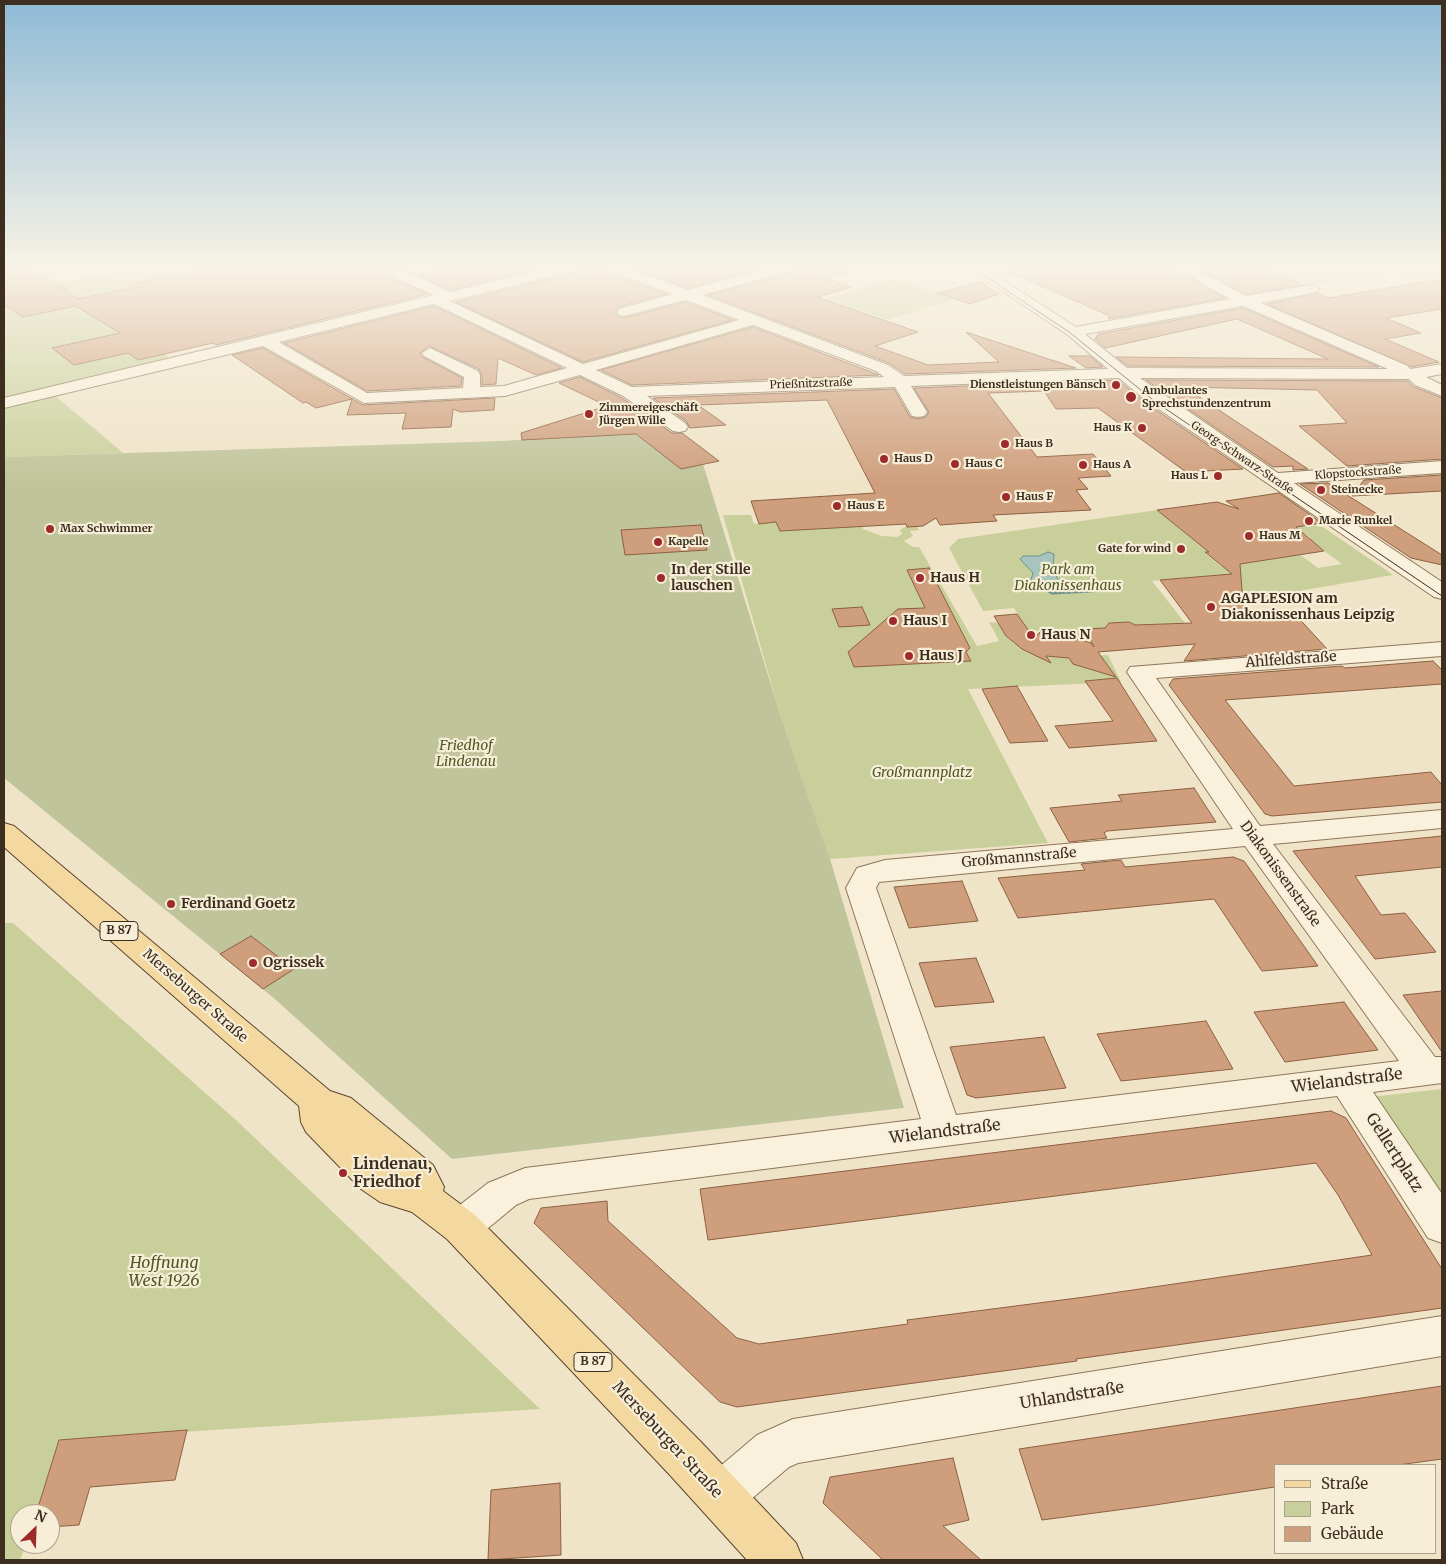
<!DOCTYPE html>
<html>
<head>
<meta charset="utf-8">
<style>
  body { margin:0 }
  #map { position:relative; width:1446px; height:1564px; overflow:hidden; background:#f0e4c8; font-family:Merriweather,serif }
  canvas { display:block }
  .frame { position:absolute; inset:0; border:5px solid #3d2e20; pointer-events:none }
  .legend { position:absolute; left:1274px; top:1464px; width:162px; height:90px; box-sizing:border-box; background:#f7eed8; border:1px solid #ada18e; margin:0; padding:6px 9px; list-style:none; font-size:15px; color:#3d2e20 }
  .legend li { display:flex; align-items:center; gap:10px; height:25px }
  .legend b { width:25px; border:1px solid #ada18e }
  .north { position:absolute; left:10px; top:1504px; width:50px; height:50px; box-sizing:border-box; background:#f7eed8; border:1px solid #ada18e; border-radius:50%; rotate:24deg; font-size:14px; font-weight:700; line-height:20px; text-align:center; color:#3d2e20 }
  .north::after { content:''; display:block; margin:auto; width:18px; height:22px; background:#9e2a2b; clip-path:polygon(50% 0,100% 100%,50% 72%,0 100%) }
</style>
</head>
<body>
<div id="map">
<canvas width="1446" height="1564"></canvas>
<div class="frame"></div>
<ul class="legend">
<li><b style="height:6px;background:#f3d9a0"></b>Straße</li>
<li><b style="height:14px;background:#c9cf9b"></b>Park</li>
<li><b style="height:14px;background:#cf9f7d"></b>Gebäude</li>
</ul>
<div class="north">N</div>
</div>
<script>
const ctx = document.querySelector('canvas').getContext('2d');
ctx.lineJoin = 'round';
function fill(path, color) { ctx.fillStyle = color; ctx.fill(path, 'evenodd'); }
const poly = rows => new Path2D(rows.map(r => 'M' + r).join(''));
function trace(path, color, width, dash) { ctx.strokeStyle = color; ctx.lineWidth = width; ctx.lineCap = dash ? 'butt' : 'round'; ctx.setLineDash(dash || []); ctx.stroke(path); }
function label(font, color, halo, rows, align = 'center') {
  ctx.font = font + ' Merriweather,serif'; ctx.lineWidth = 4.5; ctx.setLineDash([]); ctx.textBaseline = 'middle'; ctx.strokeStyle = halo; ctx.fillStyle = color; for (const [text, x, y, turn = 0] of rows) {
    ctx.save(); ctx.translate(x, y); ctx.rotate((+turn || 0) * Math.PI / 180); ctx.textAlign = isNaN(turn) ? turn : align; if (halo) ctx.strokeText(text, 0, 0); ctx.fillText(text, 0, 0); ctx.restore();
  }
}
fill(poly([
  [143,266,436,266,134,333,170,358,39,389,39,392,4,400,4,293],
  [1267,266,1442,266,1442,273,1409,278,1393,273,1309,285],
  [894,279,955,299,888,320,827,299],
  [54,395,89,424,123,453,4,457,4,407],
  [1157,510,1209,552,1205,553,1222,567,1281,558,1284,556,1284,543,1318,568,1342,564,1308,539,1311,538,1296,527,1309,525,1323,527,1393,575,1269,596,1258,602,1190,578,1152,581,1185,623,1135,625,1129,622,1109,623,1105,628,1085,630,1091,640,1064,642,1042,631,1028,630,1014,608,983,611,949,548,958,539],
  [723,515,751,515,754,524,776,522,780,531,862,526,863,529,882,536,897,537,902,534,900,530,908,525,911,515,919,530,910,531,913,536,904,541,913,547,919,547,977,646,999,641,989,622,998,623,1006,636,1015,644,1046,656,1060,657,1108,655,1121,682,968,689,1048,843,830,859,780,714],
  [4,923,13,923,237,1121,540,1409,59,1440,36,1514,20,1514,20,1544,26,1544,20,1560,4,1560],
  [1442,1089,1442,1202,1371,1097]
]), '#c9cf9b');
fill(poly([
  [664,430,703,464,780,714,830,859,904,1108,452,1159,276,1000,4,778,4,457,502,441]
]), '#bfc49a');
const water = poly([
  [1048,552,1054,554,1053,570,1059,581,1041,585,1031,580,1033,573,1020,559,1023,556,1039,556,1048,552]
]);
fill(water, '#a9c4bc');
trace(water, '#6f938a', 1);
trace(poly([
  [1041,585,1052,592,1092,590]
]), '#6f938a', 5);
const building = poly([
  [30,266,78,299,132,288,127,285,220,266,399,266,417,274,461,266,551,266,450,290,405,269,394,269,390,273,393,279,428,294,216,345,213,343,138,360,128,353,74,365,52,348,120,333,76,306,23,317,4,305,4,270,30,266],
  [585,266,601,266,604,271,666,294,618,307,615,313,619,317,624,318,686,302,733,320,583,362,456,302,581,271,585,266],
  [627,266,771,266,688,288,627,266],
  [802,266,848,266,849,272,825,278,852,287,817,297,918,332,875,346,928,365,999,362,966,332,1076,368,905,374,889,363,708,295,798,271,802,266],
  [995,266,1170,266,1225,298,1108,319,1110,316,995,266],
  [1193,266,1265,266,1303,285,1246,294,1193,266],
  [1442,279,1442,309,1386,318,1421,333,1385,339,1439,362,1411,367,1267,304,1319,293,1328,298,1442,279],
  [981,282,999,294,970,304,937,293,981,282],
  [434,306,562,368,536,375,498,358,496,384,482,385,482,375,479,369,429,346,420,353,422,357,462,378,461,386,367,391,284,343,434,306],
  [1243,308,1379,367,1128,366,1116,357,1328,359,1237,319,1105,348,1095,339,1098,334,1243,308],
  [753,327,879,375,632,385,601,370,753,327],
  [263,348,363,405,495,398,494,410,460,412,453,409,451,427,402,429,406,413,347,415,352,399,316,408,306,402,303,403,232,355,263,348],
  [1069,356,1090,356,1103,367,1086,368,1069,356],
  [580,377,622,398,672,433,682,433,719,461,681,469,636,434,522,440,521,433,607,406,559,383,580,377],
  [1118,380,1143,401,1243,469,1186,472,1098,408,1056,409,1044,391,988,393,1037,457,1093,454,1111,476,1078,478,1088,489,1076,490,1091,510,993,515,997,521,940,525,936,518,923,526,907,527,906,524,780,531,776,522,759,524,751,501,875,493,827,400,698,405,726,425,690,428,686,421,653,398,894,389,910,417,918,419,926,417,929,412,914,388,1118,380],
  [1146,380,1408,381,1414,387,1442,398,1442,459,1347,466,1299,426,1347,423,1317,390,1184,387,1308,469,1293,470,1293,466,1273,467,1146,380],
  [1442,475,1442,491,1352,496,1364,480,1442,475],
  [1328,483,1442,555,1442,565,1411,558,1300,484,1328,483],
  [1279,493,1322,523,1296,527,1324,551,1240,564,1244,617,1293,612,1327,649,1184,661,1195,644,1098,652,1116,677,1073,664,1069,658,1046,656,1051,663,1022,649,1006,636,994,616,1017,614,1034,638,1044,628,1091,643,1094,647,1085,629,1105,628,1109,623,1129,622,1135,625,1192,623,1160,580,1232,574,1205,552,1209,552,1157,510,1217,502,1239,509,1226,501,1279,493],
  [701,525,707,550,625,555,621,530,701,525],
  [929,568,970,648,966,652,971,661,854,667,848,652,898,609,925,608,907,570,929,568],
  [862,607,870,625,839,627,832,609,862,607],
  [1433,661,1442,670,1442,684,1225,700,1294,786,1431,772,1442,785,1442,802,1272,816,1265,814,1169,685,1173,679,1342,666,1345,668,1433,661],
  [1117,678,1157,741,1069,748,1055,726,1113,721,1085,681,1117,678],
  [1017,686,1048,741,1010,743,982,689,1017,686],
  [1194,788,1216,822,1107,831,1104,833,1107,838,1069,842,1050,808,1122,801,1118,795,1194,788],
  [1442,836,1442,867,1355,876,1381,915,1405,913,1436,952,1375,959,1293,851,1442,836],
  [1233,857,1244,861,1318,966,1262,971,1214,899,1018,918,998,878,1085,870,1081,864,1121,860,1125,867,1233,857],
  [962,881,978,921,909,928,894,887,962,881],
  [251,936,294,969,263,989,220,954,251,936],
  [976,958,994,1002,935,1007,919,963,976,958],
  [1442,991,1442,1052,1403,995,1442,991],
  [1344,1002,1378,1050,1285,1062,1254,1012,1344,1002],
  [1206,1021,1233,1069,1121,1081,1097,1034,1206,1021],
  [1044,1037,1066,1088,976,1098,967,1095,950,1047,1044,1037],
  [1331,1111,1346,1118,1442,1269,1442,1308,1076,1359,1077,1361,737,1407,720,1402,534,1223,541,1208,607,1201,608,1221,737,1338,759,1344,908,1324,907,1320,1085,1297,1372,1255,1338,1195,1316,1163,708,1240,700,1189,1331,1111],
  [1442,1386,1442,1459,1398,1465,1275,1465,1275,1487,1148,1506,1042,1520,1019,1449,1442,1386],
  [187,1430,175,1480,90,1487,79,1525,50,1527,50,1514,36,1514,59,1440,187,1430],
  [953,1458,969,1520,943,1526,981,1560,883,1560,823,1503,830,1477,953,1458],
  [560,1483,561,1555,488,1560,491,1490,560,1483]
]);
fill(building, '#cf9f7d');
trace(building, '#8d5f41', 1);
const minor = poly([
  [559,266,583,266,581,269,450,301,583,364,739,320,686,300,624,316,619,315,617,312,619,309,672,294,605,269,603,266,622,266,688,290,778,266,800,266,798,269,702,295,888,365,904,376,1108,369,1068,335,965,266,981,266,1076,327,1230,299,1172,266,1189,266,1246,296,1312,285,1317,286,1319,289,1317,292,1261,303,1408,366,1410,369,1442,364,1442,374,1426,377,1442,385,1442,396,1415,385,1409,379,1140,378,1278,473,1442,461,1442,473,1294,483,1442,582,1442,599,1434,597,1267,483,1144,399,1119,378,911,386,927,412,924,416,918,417,912,416,895,387,647,396,685,423,688,427,685,431,679,432,673,431,623,396,580,375,505,396,364,403,263,346,4,408,4,398,434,295,394,277,392,274,394,271,404,271,450,292,559,266],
  [434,304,567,368,504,386,480,387,480,375,478,371,430,348,422,353,424,356,464,377,463,388,367,393,279,342,434,304],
  [1243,306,1388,369,1127,368,1085,334,1243,306],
  [753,325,876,371,884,377,632,387,596,370,753,325],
  [1442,642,1442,656,1156,678,1260,826,1442,810,1442,828,1273,844,1435,1057,1442,1057,1442,1083,1373,1092,1442,1194,1442,1243,1428,1238,1337,1096,529,1199,516,1205,475,1239,461,1244,447,1239,441,1227,447,1215,488,1183,525,1168,921,1119,846,888,857,868,885,860,1233,829,1127,672,1130,667,1442,642],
  [1245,846,1399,1061,956,1115,876,888,879,882,1245,846],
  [1442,1316,1442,1356,798,1463,789,1467,736,1512,720,1519,704,1512,697,1496,704,1480,757,1435,793,1419,1442,1316]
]);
const major = poly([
  [4,823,14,826,330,1091,351,1098,433,1165,444,1187,443,1191,475,1215,701,1442,796,1543,803,1560,747,1560,669,1474,447,1239,412,1212,380,1202,361,1189,306,1132,301,1122,299,1106,4,847,4,823]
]);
trace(minor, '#8d765c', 2);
trace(major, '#5b4430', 2);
fill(minor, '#faf1dc');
fill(major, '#f3d9a0');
trace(poly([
  [970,266,1069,332,1157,403,1442,596]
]), '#3d2e20', 1);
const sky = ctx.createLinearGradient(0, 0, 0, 485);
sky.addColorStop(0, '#8fbad6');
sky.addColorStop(0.55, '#f8f3e6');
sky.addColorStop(1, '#f8f3e600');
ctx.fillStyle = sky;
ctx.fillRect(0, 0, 1446, 485);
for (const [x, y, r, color] of [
  [1116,385,5,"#9e2a2b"],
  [1131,397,6,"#9e2a2b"],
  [589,414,5,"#9e2a2b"],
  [1142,428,5,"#9e2a2b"],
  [1005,444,5,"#9e2a2b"],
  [884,459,5,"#9e2a2b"],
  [955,464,5,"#9e2a2b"],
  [1083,465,5,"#9e2a2b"],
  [1218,476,5,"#9e2a2b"],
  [1321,490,5,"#9e2a2b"],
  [1006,497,5,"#9e2a2b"],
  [837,506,5,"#9e2a2b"],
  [1309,521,5,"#9e2a2b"],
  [50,529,5,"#9e2a2b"],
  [1249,536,5,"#9e2a2b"],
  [658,542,5,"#9e2a2b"],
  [1181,549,5,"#9e2a2b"],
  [661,578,5,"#9e2a2b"],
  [920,578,5,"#9e2a2b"],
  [1211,607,5,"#9e2a2b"],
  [893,621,5,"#9e2a2b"],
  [1031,635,5,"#9e2a2b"],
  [909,656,5,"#9e2a2b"],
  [171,904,5,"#9e2a2b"],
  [253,963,5,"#9e2a2b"],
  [343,1173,5,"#9e2a2b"]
]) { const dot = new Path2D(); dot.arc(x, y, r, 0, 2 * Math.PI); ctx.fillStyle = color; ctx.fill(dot); trace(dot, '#f7eed8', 2); }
label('11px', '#3d2e20', '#f7eed8', [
  ["Prießnitzstraße",811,384,-2],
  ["Georg-Schwarz-Straße",1242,458,34],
  ["Klopstockstraße",1358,473,-4]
]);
label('bold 11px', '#3d2e20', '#f7eed8', [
  ["Dienstleistungen Bänsch",1106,385,"right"],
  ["Ambulantes",1142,391],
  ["Sprechstundenzentrum",1142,404],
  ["Zimmereigeschäft",599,408],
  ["Jürgen Wille",599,421],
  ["Haus K",1132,428,"right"],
  ["Haus B",1015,444],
  ["Haus D",894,459],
  ["Haus C",965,464],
  ["Haus A",1093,465],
  ["Haus L",1208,476,"right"],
  ["Steinecke",1331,490],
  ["Haus F",1016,497],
  ["Haus E",847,506],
  ["Marie Runkel",1319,521],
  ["Max Schwimmer",60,529],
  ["Haus M",1259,536],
  ["Kapelle",668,542],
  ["Gate for wind",1171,549,"right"]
], 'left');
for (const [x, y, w] of [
  [119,931,38],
  [593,1362,38]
]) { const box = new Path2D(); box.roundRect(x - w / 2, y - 9.5, w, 19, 4); ctx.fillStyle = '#f7eed8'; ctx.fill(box); trace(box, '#3d2e20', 1); }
label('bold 12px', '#3d2e20', null, [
  ["B 87",119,931],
  ["B 87",593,1362]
]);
label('bold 14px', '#3d2e20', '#f7eed8', [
  ["In der Stille",671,570],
  ["lauschen",671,586],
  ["Haus H",930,578],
  ["AGAPLESION am",1221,599],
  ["Diakonissenhaus Leipzig",1221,615],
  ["Haus I",903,621],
  ["Haus N",1041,635],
  ["Haus J",919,656],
  ["Ferdinand Goetz",181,904],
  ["Ogrissek",263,963]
], 'left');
label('italic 14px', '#4d5a26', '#f7eed8', [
  ["Park am",1068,570],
  ["Diakonissenhaus",1068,586],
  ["Friedhof",466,746],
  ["Lindenau",466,762],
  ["Großmannplatz",922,773]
]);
label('14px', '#3d2e20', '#f7eed8', [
  ["Ahlfeldstraße",1291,660,-4],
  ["Großmannstraße",1019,858,-5],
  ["Diakonissenstraße",1280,874,54],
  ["Merseburger Straße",195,996,41]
]);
label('16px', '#3d2e20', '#f7eed8', [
  ["Wielandstraße",1347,1081,-7],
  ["Wielandstraße",945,1132,-7],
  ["Gellertplatz",1394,1153,57],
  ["Uhlandstraße",1072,1396,-9],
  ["Merseburger Straße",667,1440,47]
]);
label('bold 16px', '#3d2e20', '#f7eed8', [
  ["Lindenau,",353,1164],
  ["Friedhof",353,1182]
], 'left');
label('italic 16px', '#4d5a26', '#f7eed8', [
  ["Hoffnung",164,1263],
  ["West 1926",164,1281]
]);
</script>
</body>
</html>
